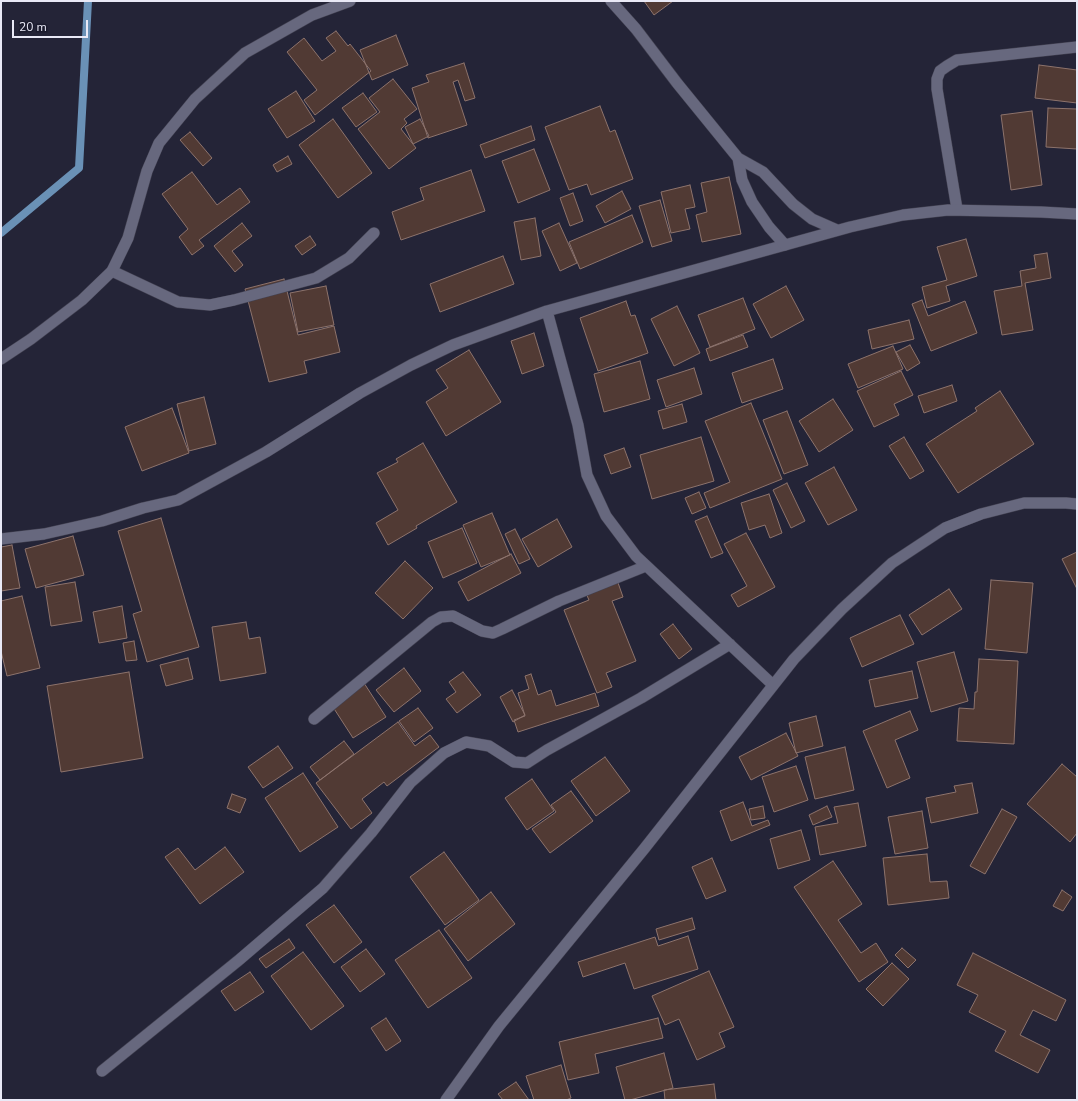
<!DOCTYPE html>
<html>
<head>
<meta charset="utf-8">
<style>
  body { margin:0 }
  #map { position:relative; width:1078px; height:1101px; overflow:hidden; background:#242437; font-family:"Nunito Sans",sans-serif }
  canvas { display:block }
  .frame { position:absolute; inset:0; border:2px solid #e9e9f6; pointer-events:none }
  .scale { position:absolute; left:12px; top:20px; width:76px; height:18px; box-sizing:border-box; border:2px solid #e9e9f6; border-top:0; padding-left:5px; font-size:12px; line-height:14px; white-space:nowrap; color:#e9e9f6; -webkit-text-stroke:3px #1b1b2d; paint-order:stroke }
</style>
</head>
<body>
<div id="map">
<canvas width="1078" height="1101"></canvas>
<div class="frame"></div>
<div class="scale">20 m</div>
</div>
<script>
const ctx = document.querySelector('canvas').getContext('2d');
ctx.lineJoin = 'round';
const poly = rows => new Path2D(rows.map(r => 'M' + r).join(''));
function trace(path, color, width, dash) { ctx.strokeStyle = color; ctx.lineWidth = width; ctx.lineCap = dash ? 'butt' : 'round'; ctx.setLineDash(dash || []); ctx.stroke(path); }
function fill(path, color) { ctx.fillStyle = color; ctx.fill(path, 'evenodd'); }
trace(poly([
  [1,233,79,168,88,1]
]), '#6a91b6', 8);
const building = poly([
  [644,1,673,1,654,15,644,1],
  [336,31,348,46,350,44,371,71,315,115,304,100,317,90,287,52,304,38,322,61,336,51,326,38,336,31],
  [396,35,408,65,372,80,360,50,396,35],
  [464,63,475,98,465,101,458,80,453,82,467,125,428,138,412,88,429,82,426,75,464,63],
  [1039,65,1077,70,1077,103,1035,98,1039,65],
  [393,79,417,109,404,119,407,123,401,129,416,148,389,169,358,129,380,112,369,98,393,79],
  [296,91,315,121,287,138,268,109,296,91],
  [363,93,377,112,356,127,342,108,363,93],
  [600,106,610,132,615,130,633,179,591,195,587,184,569,190,545,127,600,106],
  [1048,108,1077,109,1077,149,1046,147,1048,108],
  [1032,111,1042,185,1011,190,1001,115,1032,111],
  [333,119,372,173,338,198,299,145,333,119],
  [420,119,429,136,413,144,405,127,420,119],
  [531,126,535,140,485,158,480,145,531,126],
  [190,132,212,158,203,166,180,140,190,132],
  [534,149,550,190,518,203,502,161,534,149],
  [288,156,292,164,277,172,273,165,288,156],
  [471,170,485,211,401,240,392,212,424,200,420,188,471,170],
  [192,172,217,205,240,188,250,202,199,240,204,246,192,255,179,237,188,229,162,194,192,172],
  [729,177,741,234,702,242,696,215,707,212,701,183,729,177],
  [690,185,695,207,685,209,690,229,671,233,661,192,690,185],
  [622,191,631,209,605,223,596,206,622,191],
  [573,193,583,221,570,226,560,198,573,193],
  [660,200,672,241,652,247,639,206,660,200],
  [632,215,643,242,580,269,569,242,632,215],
  [535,218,541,256,521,260,514,222,535,218],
  [242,223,252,236,232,251,243,265,235,272,214,246,242,223],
  [559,223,577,263,560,271,542,231,559,223],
  [310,236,316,245,302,255,295,246,310,236],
  [966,239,977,276,946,286,950,301,927,308,922,287,947,280,937,247,966,239],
  [1047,253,1051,278,1025,283,1033,330,1002,335,994,291,1022,286,1020,271,1036,268,1034,255,1047,253],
  [503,256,514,284,440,312,430,284,503,256],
  [284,279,298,335,334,326,340,352,304,361,307,373,269,382,245,289,284,279],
  [326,286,334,325,298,332,290,293,326,286],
  [786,286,804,320,771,338,753,304,786,286],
  [743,298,755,329,710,347,698,315,743,298],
  [922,300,928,316,965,301,977,333,931,351,912,304,922,300],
  [626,301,631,316,635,315,648,353,598,371,580,318,626,301],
  [677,306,700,353,674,366,651,319,677,306],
  [909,320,914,339,872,349,868,330,909,320],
  [534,333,544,366,522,374,511,341,534,333],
  [743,335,748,347,710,361,706,349,743,335],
  [910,345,920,363,907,371,896,352,910,345],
  [893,346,903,369,858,388,848,364,893,346],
  [469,350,501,402,446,436,426,402,448,388,436,370,469,350],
  [773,359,783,389,742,403,732,373,773,359],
  [640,361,650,399,604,412,594,374,640,361],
  [694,368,702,394,666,407,657,380,694,368],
  [901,371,913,395,894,404,899,415,874,427,857,391,901,371],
  [952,385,957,401,924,413,918,396,952,385],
  [1000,391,1034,444,958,493,926,444,977,411,975,408,1000,391],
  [204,397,216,444,189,451,177,404,204,397],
  [833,399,853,430,819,452,799,421,833,399],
  [751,403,782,479,710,508,704,493,730,482,705,421,751,403],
  [682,404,687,422,663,429,658,411,682,404],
  [172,408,189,453,142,471,125,427,172,408],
  [787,411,808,465,784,474,763,420,787,411],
  [701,437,714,481,652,499,640,455,701,437],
  [904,437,924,471,910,479,889,446,904,437],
  [423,443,457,502,416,526,417,528,388,545,376,523,398,510,377,473,398,462,396,459,423,443],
  [624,448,631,467,611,474,604,455,624,448],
  [834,467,857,510,828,525,805,483,834,467],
  [787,483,805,521,791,528,773,490,787,483],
  [699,492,706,508,692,514,685,498,699,492],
  [769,494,782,533,770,538,765,525,749,530,741,503,769,494],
  [492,513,510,555,481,567,463,525,492,513],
  [707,516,723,553,711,558,695,521,707,516],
  [161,518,199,647,147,662,133,614,142,611,118,531,161,518],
  [557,519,572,547,538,567,522,539,557,519],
  [462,528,477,563,443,578,428,542,462,528],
  [515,529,530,559,519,564,505,534,515,529],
  [746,533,775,587,738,607,731,595,747,586,724,544,746,533],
  [73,536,84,575,36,588,25,549,73,536],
  [12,545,20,588,1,591,1,547,12,545],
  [1077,552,1077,589,1062,559,1077,552],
  [511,554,521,573,468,601,458,582,511,554],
  [405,561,433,588,403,619,375,593,405,561],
  [616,577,623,597,612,601,636,661,606,673,612,687,597,693,564,610,589,600,584,589,616,577],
  [991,580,1033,583,1027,653,985,649,991,580],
  [75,582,82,621,51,626,45,587,75,582],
  [949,589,962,609,922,635,909,615,949,589],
  [22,596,40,668,7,676,1,651,1,601,22,596],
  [122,606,127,638,99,643,93,612,122,606],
  [900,615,914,644,862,667,850,638,900,615],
  [246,622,249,639,260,637,266,673,220,681,212,627,246,622],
  [673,624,692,649,679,659,660,634,673,624],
  [134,641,137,660,126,661,123,643,134,641],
  [954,652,968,701,931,712,917,662,954,652],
  [188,658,193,679,166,686,160,665,188,658],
  [979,659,1018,661,1014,744,957,741,959,708,974,709,975,692,977,692,979,659],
  [404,668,421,691,394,712,376,690,404,668],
  [912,671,918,698,875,707,869,680,912,671],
  [129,672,143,758,61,772,47,686,129,672],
  [463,672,481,695,457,713,446,699,456,692,449,682,463,672],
  [531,674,538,695,551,690,556,706,595,693,599,706,518,732,514,720,525,716,518,693,529,689,525,676,531,674],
  [364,683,386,717,353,738,331,704,364,683],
  [512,690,525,715,513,722,500,697,512,690],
  [418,708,433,728,414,742,399,721,418,708],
  [910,711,918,730,895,740,910,778,887,788,863,731,910,711],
  [816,716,823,746,796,753,789,723,816,716],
  [398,722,415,746,430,735,439,747,387,786,384,782,362,799,372,813,351,829,316,783,398,722],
  [786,733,798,756,751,780,739,757,786,733],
  [344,741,354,754,320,780,310,767,344,741],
  [278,746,293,768,263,788,248,767,278,746],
  [845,747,854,790,815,799,805,757,845,747],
  [605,757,630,791,596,816,571,781,605,757],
  [1062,764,1077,777,1077,833,1070,842,1027,804,1062,764],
  [796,766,808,800,774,812,762,777,796,766],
  [303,773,338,827,300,852,265,798,303,773],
  [532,779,554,811,527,830,505,798,532,779],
  [972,783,978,813,931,823,926,798,956,792,954,786,972,783],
  [571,791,593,821,550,853,532,829,556,812,551,805,571,791],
  [232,794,246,799,240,813,227,808,232,794],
  [743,802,752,826,768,820,770,825,731,841,720,811,743,802],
  [858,803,866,846,820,855,815,827,838,823,834,807,858,803],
  [763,806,765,818,751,820,749,809,763,806],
  [827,806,832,817,813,825,809,815,827,806],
  [1002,809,1017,817,985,874,970,866,1002,809],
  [922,811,928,848,895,854,888,817,922,811],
  [801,830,810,860,778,869,770,839,801,830],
  [225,847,244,872,200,904,165,857,178,848,195,870,225,847],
  [444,852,479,900,445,925,410,877,444,852],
  [927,854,930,882,947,881,949,898,888,905,883,858,927,854],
  [712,858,726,891,706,899,692,867,712,858],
  [833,861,862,904,838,920,861,953,876,943,888,962,859,982,794,887,833,861],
  [1062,890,1072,897,1063,911,1053,906,1062,890],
  [491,892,515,924,468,961,444,929,491,892],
  [334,905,362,942,334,963,306,925,334,905],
  [692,918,695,929,659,940,656,929,692,918],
  [439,930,472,978,428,1008,395,960,439,930],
  [688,936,698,969,634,989,625,963,583,977,578,962,655,937,658,946,688,936],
  [289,939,295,948,266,968,259,959,289,939],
  [902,948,916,960,908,968,895,955,902,948],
  [366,949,385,974,360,992,341,967,366,949],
  [303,952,344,1006,311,1030,271,976,303,952],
  [973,953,1066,1000,1056,1021,1033,1010,1020,1035,1050,1050,1038,1073,995,1051,1006,1031,969,1012,978,995,957,985,973,953],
  [892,963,909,979,883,1006,866,989,892,963],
  [709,971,734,1027,719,1033,725,1047,697,1060,679,1019,665,1025,652,996,709,971],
  [250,972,264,992,235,1011,221,991,250,972],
  [386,1018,401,1041,386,1051,371,1028,386,1018],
  [658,1018,663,1038,595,1054,599,1073,568,1080,559,1042,658,1018],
  [664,1053,673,1088,630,1100,625,1100,616,1067,664,1053],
  [561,1065,571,1098,566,1100,534,1100,526,1076,561,1065],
  [516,1082,529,1100,503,1100,498,1094,516,1082],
  [714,1084,716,1100,665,1100,664,1090,714,1084]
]);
fill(building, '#513a34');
trace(building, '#8d736c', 1);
const minor = poly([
  [957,209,937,89,937,79,940,71,947,66,957,60,1077,47],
  [112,271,178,302,210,305,234,300,316,278,349,258,374,233],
  [547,311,578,425,587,475,606,516,636,556,773,685],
  [1,539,44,534,102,521,143,508,178,500,266,452,360,393,411,365,453,345,547,311,785,245],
  [314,719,432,622,441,617,453,616,482,631,493,633,502,629,559,601,646,566],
  [102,1071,239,960,323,888,371,833,410,783,444,753,466,742,489,746,514,762,527,763,547,750,641,698,730,644]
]);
const tertiary = poly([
  [611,1,636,29,677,83,738,158,763,172,793,204,812,219,837,230],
  [738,158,742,180,752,202,769,227,785,245,850,227,903,215,948,210,1041,212,1077,214],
  [1,359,31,339,82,300,112,271,128,238,147,171,159,143,195,99,245,53,312,15,350,1]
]);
const secondary = poly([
  [446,1100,499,1026,644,849,794,659,842,609,892,563,945,528,981,514,1024,503,1066,503,1077,504]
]);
trace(minor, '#434252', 12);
trace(tertiary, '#434252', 12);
trace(secondary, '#434252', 12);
trace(minor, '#67687e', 11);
trace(tertiary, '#67687e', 11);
trace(secondary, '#67687e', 11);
</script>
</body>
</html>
